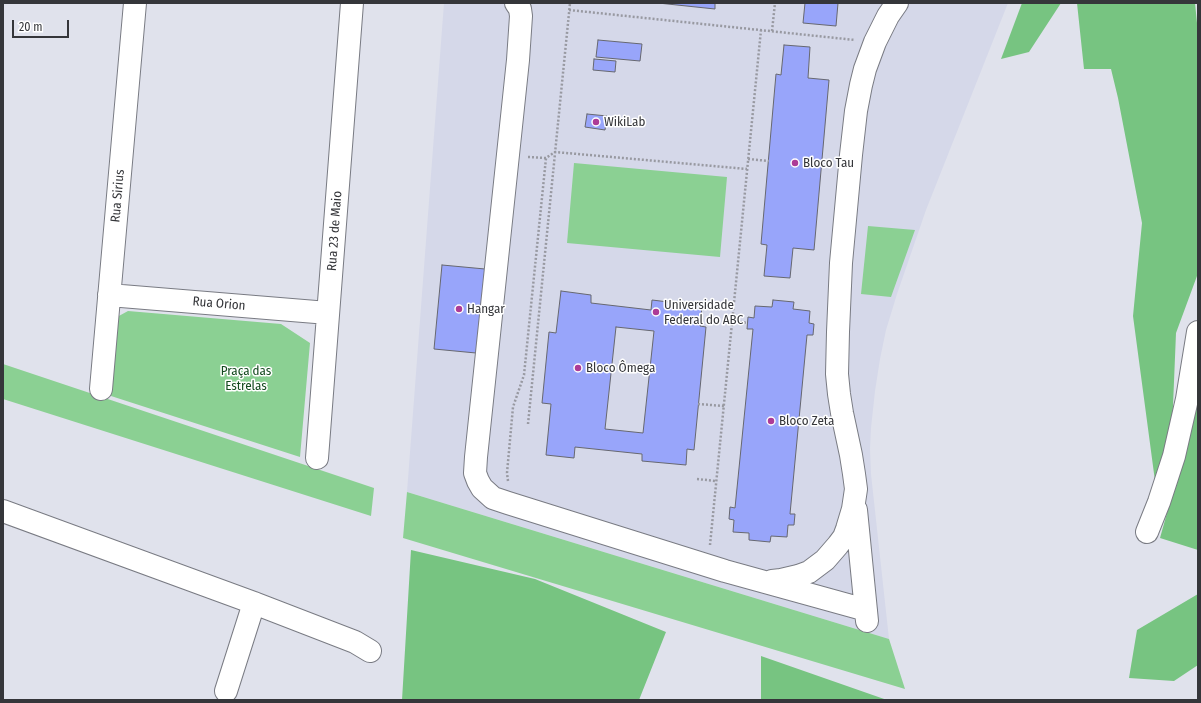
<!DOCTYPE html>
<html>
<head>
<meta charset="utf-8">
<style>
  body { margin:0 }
  #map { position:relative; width:1201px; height:703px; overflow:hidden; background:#e0e2ec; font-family:"Fira Sans Condensed",sans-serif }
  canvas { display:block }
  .frame { position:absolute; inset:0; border:4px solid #35363a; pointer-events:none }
  .scale { position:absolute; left:12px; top:20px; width:57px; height:18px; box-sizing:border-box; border:2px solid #35363a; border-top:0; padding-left:5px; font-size:12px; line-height:14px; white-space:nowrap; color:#35363a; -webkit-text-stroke:3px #fff; paint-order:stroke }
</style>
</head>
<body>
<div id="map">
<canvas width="1201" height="703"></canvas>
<div class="frame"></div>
<div class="scale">20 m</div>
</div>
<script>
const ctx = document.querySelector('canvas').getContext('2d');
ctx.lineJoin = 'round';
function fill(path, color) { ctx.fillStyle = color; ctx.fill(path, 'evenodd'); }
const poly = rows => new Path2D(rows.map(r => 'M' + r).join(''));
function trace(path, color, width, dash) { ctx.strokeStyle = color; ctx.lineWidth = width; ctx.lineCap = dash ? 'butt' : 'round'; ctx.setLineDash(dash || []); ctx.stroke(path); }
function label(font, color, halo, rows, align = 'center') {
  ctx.font = font + ' "Fira Sans Condensed",sans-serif'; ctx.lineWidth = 3; ctx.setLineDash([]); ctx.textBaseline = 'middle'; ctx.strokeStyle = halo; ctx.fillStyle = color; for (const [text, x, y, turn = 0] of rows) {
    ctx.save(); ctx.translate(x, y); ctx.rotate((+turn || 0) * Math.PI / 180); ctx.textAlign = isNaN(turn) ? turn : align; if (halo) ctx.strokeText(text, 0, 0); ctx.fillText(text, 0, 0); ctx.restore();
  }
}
fill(poly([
  [444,3,1008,3,926,210,897,294,886,330,880,359,875,391,871,428,870,449,871,474,889,639,407,492]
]), '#d5d8e9');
fill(poly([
  [574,163,727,177,720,257,567,243],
  [868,226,915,230,891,297,861,294],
  [128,311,281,324,310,343,300,457,111,396,117,317],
  [3,364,374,488,371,516,3,399],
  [407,492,889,639,905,689,403,538]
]), '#8bd093');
fill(poly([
  [1022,3,1061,3,1029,52,1001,59],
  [1077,3,1195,3,1198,33,1198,265,1197,276,1176,333,1172,430,1155,481,1133,316,1142,223,1118,98,1111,69,1084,69],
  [1198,402,1198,550,1160,538],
  [411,550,535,579,666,632,639,700,402,700],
  [1198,594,1198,665,1174,681,1129,678,1137,630],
  [761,656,887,700,761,700]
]), '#77c481');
const building = poly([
  [658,3,715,3,715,9,658,3],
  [805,3,838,3,836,26,803,23,805,3],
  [598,40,642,44,640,61,596,57,598,40],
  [784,45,810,47,808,78,829,80,814,250,793,248,790,278,764,276,767,245,761,244,776,74,781,75,784,45],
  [594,59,616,61,615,72,593,70,594,59],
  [587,114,607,116,605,130,585,127,587,114],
  [442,265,485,269,476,353,434,349,442,265],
  [561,291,591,295,591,303,651,310,652,300,702,306,700,326,706,327,694,450,687,449,686,465,642,461,642,454,575,447,574,458,546,455,551,404,542,403,549,332,556,333,561,291],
  [616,327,654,331,643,433,605,429,616,327],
  [773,300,794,302,793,309,810,311,809,323,814,324,813,335,807,335,790,514,795,514,794,525,788,525,787,537,771,536,770,542,749,540,749,533,733,532,734,520,729,519,730,507,735,508,753,329,747,329,748,317,754,318,755,306,772,307,773,300]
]);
fill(building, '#98a5fa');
trace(building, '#676870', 1);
const minor = poly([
  [516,3,520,9,521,16,518,60,476,457,475,473,478,481,482,488,493,498,508,503,725,571,866,610],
  [109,295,328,313],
  [101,389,135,3],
  [317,458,352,3],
  [856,510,867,621],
  [3,511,254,603,355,642,370,651],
  [1147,532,1159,502,1174,456,1187,399,1198,332],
  [772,581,781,580,798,576,809,572,825,560,838,545,844,537,847,529,853,509,856,489,854,474,851,455,842,413,839,394,837,374,838,332,841,263,851,155,856,111,861,85,865,69,875,42,888,16,897,3],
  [226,691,254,603]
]);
trace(minor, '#797b83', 24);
trace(poly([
  [569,10,855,40],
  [772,31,775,3],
  [528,157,546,158,555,152,747,169],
  [748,159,769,161],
  [821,165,831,166],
  [732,321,748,323],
  [698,404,724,406],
  [528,424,570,3],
  [697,479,716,481],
  [508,481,507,473,513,407,524,375,546,158],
  [710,545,761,30]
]), '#9899a1', 2.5, [2, 2]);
trace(minor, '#fff', 22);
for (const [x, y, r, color] of [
  [596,122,4,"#ad3b97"],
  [795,163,4,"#ad3b97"],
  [459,309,4,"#ad3b97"],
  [656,312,4,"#ad3b97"],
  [578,368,4,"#ad3b97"],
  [771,421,4,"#ad3b97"]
]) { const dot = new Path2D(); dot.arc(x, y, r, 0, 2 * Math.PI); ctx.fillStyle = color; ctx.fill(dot); trace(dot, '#fff', 1.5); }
label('13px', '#35363a', '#fff', [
  ["WikiLab",604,122],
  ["Bloco Tau",803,163],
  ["Universidade",664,305],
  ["Federal do ABC",664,320],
  ["Hangar",467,309],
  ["Bloco Ômega",586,368],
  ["Bloco Zeta",779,421]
], 'left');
label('13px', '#35363a', '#fff', [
  ["Rua Sirius",118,196,-85],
  ["Rua 23 de Maio",335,231,-86],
  ["Rua Orion",219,304,5]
]);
label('13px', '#134a1e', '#fff', [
  ["Praça das",246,371],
  ["Estrelas",246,386]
]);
</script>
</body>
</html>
